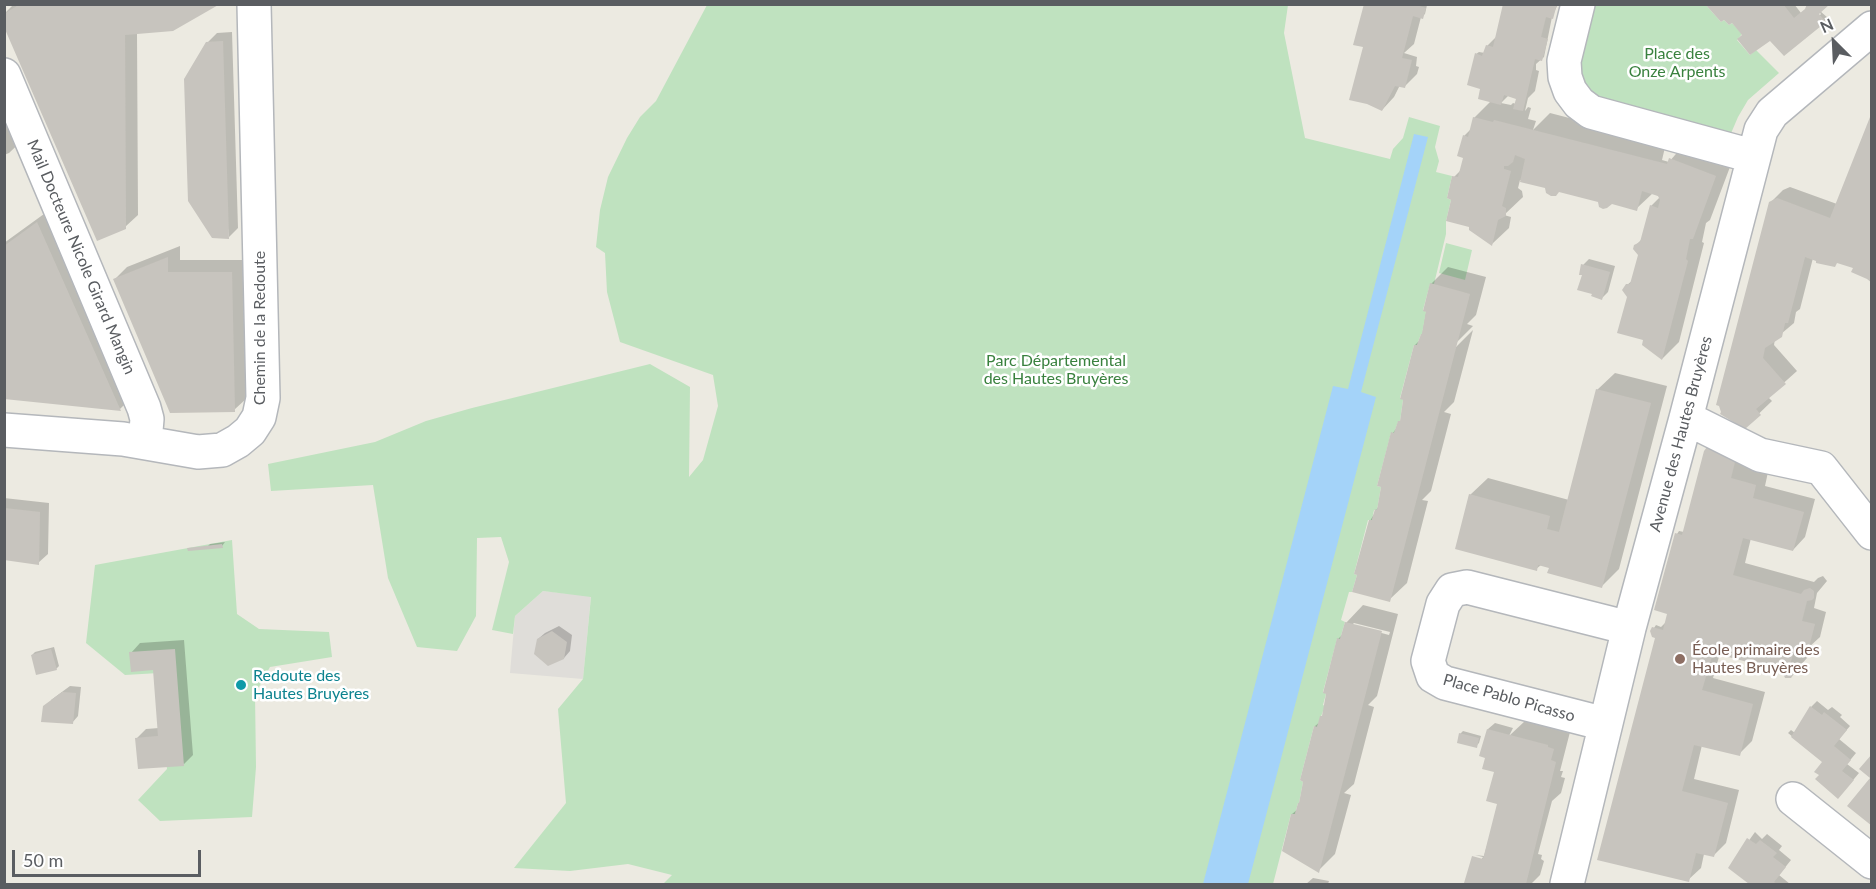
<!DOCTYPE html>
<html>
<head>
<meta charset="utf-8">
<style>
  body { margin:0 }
  #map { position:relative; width:1876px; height:889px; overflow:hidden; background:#eceae1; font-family:Lato,sans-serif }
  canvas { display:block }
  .frame { position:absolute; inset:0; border:6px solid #5a5d61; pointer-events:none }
  .north { position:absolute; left:1804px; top:12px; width:60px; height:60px; -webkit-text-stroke:4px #fff; paint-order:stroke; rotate:336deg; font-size:16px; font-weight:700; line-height:24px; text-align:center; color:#5a5d61 }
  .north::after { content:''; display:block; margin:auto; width:21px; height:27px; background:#5a5d61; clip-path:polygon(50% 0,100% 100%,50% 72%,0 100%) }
  .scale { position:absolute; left:12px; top:850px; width:189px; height:27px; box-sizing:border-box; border:3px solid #5a5d61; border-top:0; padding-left:8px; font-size:18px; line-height:21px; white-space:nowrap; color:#5a5d61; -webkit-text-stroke:4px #fff; paint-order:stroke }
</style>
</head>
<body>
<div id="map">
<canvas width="1876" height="889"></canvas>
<div class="frame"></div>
<div class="north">N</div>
<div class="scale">50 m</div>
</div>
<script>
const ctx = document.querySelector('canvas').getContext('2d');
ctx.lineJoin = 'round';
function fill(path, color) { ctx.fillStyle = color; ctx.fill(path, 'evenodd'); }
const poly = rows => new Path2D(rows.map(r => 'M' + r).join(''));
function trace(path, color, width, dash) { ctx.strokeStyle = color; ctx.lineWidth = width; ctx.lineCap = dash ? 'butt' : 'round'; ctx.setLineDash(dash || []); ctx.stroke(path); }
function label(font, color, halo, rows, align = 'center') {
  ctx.font = font + ' Lato,sans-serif'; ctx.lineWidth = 5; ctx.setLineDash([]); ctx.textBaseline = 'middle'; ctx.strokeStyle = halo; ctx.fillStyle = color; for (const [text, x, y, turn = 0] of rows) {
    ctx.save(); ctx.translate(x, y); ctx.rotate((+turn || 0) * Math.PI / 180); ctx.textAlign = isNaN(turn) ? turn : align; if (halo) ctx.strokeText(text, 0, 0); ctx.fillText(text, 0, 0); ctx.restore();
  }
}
fill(poly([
  [543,591,591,596,583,679,510,673,515,616]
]), '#dfddd9');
fill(poly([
  [1705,4,1721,22,1724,20,1729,25,1732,23,1742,34,1737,40,1750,55,1756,50,1779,73,1748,100,1738,117,1729,138,1586,95,1573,54,1587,5],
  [707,5,1288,5,1284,33,1305,138,1390,159,1393,149,1403,138,1409,117,1440,126,1435,147,1439,161,1436,172,1452,176,1447,198,1451,200,1446,221,1446,234,1434,284,1430,284,1423,310,1426,312,1422,334,1421,334,1417,345,1414,345,1400,398,1403,400,1400,421,1398,422,1394,433,1391,433,1377,486,1381,487,1377,510,1374,510,1372,520,1368,520,1354,574,1357,575,1352,592,1349,592,1341,620,1345,622,1340,639,1337,639,1323,692,1326,694,1323,705,1325,706,1317,727,1314,726,1300,780,1303,782,1299,803,1298,803,1295,814,1291,814,1273,884,663,884,672,875,628,864,570,871,514,868,566,803,558,709,583,679,591,597,543,591,515,616,513,634,492,630,509,562,501,537,477,538,476,616,457,651,417,647,388,578,373,485,271,491,268,464,375,442,426,421,472,408,650,364,690,387,689,477,703,460,718,406,713,375,620,342,607,292,605,253,596,247,600,210,608,177,627,138,640,117,656,101],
  [1446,243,1472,250,1465,280,1439,273],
  [232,540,237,614,259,629,329,632,332,657,270,667,255,694,256,767,252,817,160,821,138,800,167,769,159,673,125,675,86,643,95,565]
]), '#bfe2bf');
fill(poly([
  [1414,134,1428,137,1361,392,1376,397,1248,884,1203,884,1333,386,1348,389]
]), '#a4d3f9');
fill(poly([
  [14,4,217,4,137,33,138,215,125,227,4,14],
  [1366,4,1427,5,1425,14,1421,17,1414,44,1404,53,1417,57,1416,66,1419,67,1417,74,1404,87,1400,85,1394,97,1382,110,1364,48],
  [1505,4,1558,4,1552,17,1544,57,1536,64,1536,70,1539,71,1535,91,1528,98,1525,111,1528,107,1531,108,1528,119,1536,121,1533,130,1550,113,1666,143,1662,160,1669,162,1687,141,1733,159,1710,220,1706,223,1702,242,1704,243,1679,342,1662,359,1644,339,1629,296,1627,285,1633,280,1639,254,1635,246,1643,238,1651,206,1660,197,1653,193,1636,209,1520,180,1518,188,1522,191,1523,197,1504,215,1511,217,1509,228,1492,244,1453,199,1454,177,1462,169,1465,157,1464,136,1471,129,1474,118,1491,101,1482,88,1476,54,1479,52,1485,53,1487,46,1497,36],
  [1509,95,1517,98,1516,104,1513,103,1511,105,1501,103],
  [1707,4,1794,4,1801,13,1819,16,1821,14,1812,4,1828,18,1784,54,1770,39,1744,35,1732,21],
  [232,32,238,228,229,237,207,43,217,33],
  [4,84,27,136,9,153,4,155],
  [1790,187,1837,204,1854,268,1838,261,1813,258,1800,309,1796,312,1794,323,1775,339,1774,345,1797,371,1768,397,1772,401,1745,427,1770,203,1783,190],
  [55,206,137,392,120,409,4,398,4,243],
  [180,246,180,260,244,260,247,398,234,410,115,279,127,267],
  [1589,259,1615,266,1608,292,1602,298,1583,274,1583,265],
  [1448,267,1486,277,1476,315,1467,324,1473,326,1456,343,1456,347,1473,330,1454,402,1444,412,1451,414,1431,491,1422,500,1428,501,1407,583,1389,600,1370,521,1378,507,1393,433,1402,420,1415,345,1420,340,1422,335,1431,284],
  [1615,373,1667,386,1619,569,1602,586,1551,567,1541,565,1536,569,1470,495,1488,478,1569,500,1597,390],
  [1748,445,1743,466,1768,472,1765,486,1815,499,1805,537,1793,550,1751,538,1745,563,1814,582,1818,578,1823,576,1827,581,1817,593,1814,608,1826,612,1820,637,1807,649,1803,648,1802,652,1807,658,1790,677,1783,669,1720,653,1713,678,1765,692,1752,741,1739,754,1702,745,1694,779,1739,790,1726,843,1713,856,1704,854,1701,868,1688,880,1658,633,1654,628,1656,625,1661,627,1667,621,1677,534,1679,531,1684,532,1705,452],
  [4,498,49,503,48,554,38,563,4,559],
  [225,542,222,546,207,547,210,544],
  [1363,605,1398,614,1377,696,1368,705,1374,707,1354,784,1344,793,1351,795,1335,854,1318,871,1292,814,1298,809,1305,782,1301,779,1315,726,1321,721,1327,705,1338,639,1343,634,1346,623],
  [1354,623,1390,632,1389,635,1352,625],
  [559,626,572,635,570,651,564,658,538,639,545,633],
  [184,640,193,755,184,764,137,738,146,729,159,728,154,669,131,653,140,643],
  [54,647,59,666,56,669,32,655,35,652],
  [70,686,81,687,78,716,72,723,51,700],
  [1817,701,1828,710,1832,707,1842,715,1840,717,1850,726,1839,739,1856,753,1847,764,1859,773,1844,791,1821,775,1824,762,1788,733,1791,730,1795,733,1811,707],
  [1526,720,1570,732,1560,771,1563,771,1561,777,1565,778,1561,793,1552,801,1538,854,1542,855,1541,859,1544,861,1540,875,1531,884,1474,884,1466,882,1483,857,1475,855,1484,856,1499,803,1488,729,1495,723,1513,728,1509,736],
  [1463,731,1481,736,1479,743,1476,746,1460,734],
  [1755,832,1762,839,1767,834,1782,846,1779,850,1791,860,1779,875,1790,884,1751,884,1730,867],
  [1313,878,1329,881,1328,884,1306,884]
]), '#0003');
fill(poly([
  [20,4,220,4,173,31,125,35,126,229,97,241,4,27,4,14],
  [1364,4,1416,5,1426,8,1423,19,1413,16,1402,58,1412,60,1405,88,1395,86,1382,111,1367,104,1349,100,1363,47,1353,45],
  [1503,4,1557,4,1553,19,1546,17,1541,37,1548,39,1542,61,1535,59,1523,111,1513,109,1516,99,1504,95,1501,105,1478,99,1480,89,1467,85,1475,53,1482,56,1486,45,1493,47],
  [1705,4,1783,4,1794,18,1805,9,1807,4,1830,4,1819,14,1826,22,1784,56,1770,41,1750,55,1737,39,1742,35,1732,23,1729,25,1724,20,1721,22],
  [223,41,229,239,212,238,188,201,184,79,206,42],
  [1872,112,1872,283,1867,279,1851,272,1853,268,1837,263,1835,267,1816,263,1816,261,1805,257,1788,323,1785,323,1782,337,1765,348,1763,358,1786,384,1756,409,1761,415,1745,429,1720,414,1721,412,1719,406,1716,405,1769,202,1777,198,1830,218],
  [1473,117,1493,122,1494,120,1667,164,1669,158,1716,176,1693,239,1690,239,1686,259,1688,261,1662,360,1642,345,1643,340,1617,333,1627,297,1622,290,1626,284,1630,284,1638,255,1633,249,1634,245,1640,242,1650,205,1658,208,1660,200,1658,196,1642,191,1637,211,1612,204,1607,208,1603,209,1599,207,1598,202,1559,192,1556,196,1551,196,1546,193,1545,188,1520,182,1525,159,1515,155,1513,162,1508,166,1504,166,1504,169,1511,171,1502,206,1506,208,1506,216,1498,220,1492,246,1469,230,1469,227,1446,221,1451,200,1447,198,1452,176,1458,177,1463,158,1457,156,1463,135,1468,137],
  [37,222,121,411,4,399,4,246],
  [168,257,168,272,232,272,235,412,170,413,113,279],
  [1581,264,1610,272,1602,300,1591,296,1592,294,1577,290,1582,275,1579,275],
  [1430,283,1470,294,1390,602,1352,592,1357,575,1354,574,1369,520,1372,520,1375,509,1377,510,1381,487,1377,486,1391,432,1394,433,1398,421,1400,421,1403,400,1400,399,1414,345,1417,345,1421,334,1422,334,1426,312,1423,311],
  [1596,389,1651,403,1602,588,1547,573,1549,568,1538,565,1537,571,1455,549,1469,494,1550,516,1547,529,1559,532],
  [1710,443,1736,458,1731,478,1756,485,1753,498,1804,512,1793,551,1743,538,1733,575,1801,594,1804,590,1810,588,1814,591,1814,598,1812,600,1807,601,1802,621,1815,624,1808,651,1795,647,1790,665,1796,671,1791,678,1785,678,1782,671,1713,653,1702,690,1753,704,1740,756,1694,745,1682,791,1728,803,1714,857,1696,853,1689,882,1597,860,1655,638,1652,637,1650,631,1652,627,1663,630,1667,614,1654,610,1675,533,1682,535,1704,451],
  [4,508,40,512,39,565,4,560],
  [222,544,223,548,188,551,187,548],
  [1345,622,1382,631,1319,873,1282,851,1291,814,1295,814,1298,803,1299,803,1303,782,1300,780,1314,726,1317,727,1320,716,1322,716,1326,694,1323,693,1337,638,1340,639],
  [552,631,567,642,564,659,548,666,534,654,537,639],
  [51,649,57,670,36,675,31,655],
  [175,649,184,766,138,769,135,738,158,736,153,670,131,672,129,652],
  [62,692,76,693,73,724,41,722,43,706],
  [1810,706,1822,715,1824,712,1847,730,1834,746,1851,760,1842,771,1854,780,1838,799,1815,779,1819,775,1814,772,1822,762,1791,737],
  [1487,729,1548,745,1548,747,1554,749,1551,760,1556,762,1526,884,1464,883,1472,856,1483,859,1497,804,1486,801,1494,772,1482,769,1485,758,1479,756],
  [1459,733,1479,738,1477,748,1457,743],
  [1872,754,1872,776,1870,778,1859,769],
  [1870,778,1872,780,1872,826,1847,806],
  [1747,838,1756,844,1760,840,1777,853,1773,857,1786,867,1774,882,1777,884,1749,884,1728,868]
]), '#c7c4be');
const minor = poly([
  [1578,4,1564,61,1565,77,1570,91,1579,103,1591,112,1752,156],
  [4,75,144,408,147,419,145,442],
  [1686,418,1760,455,1821,468,1872,533],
  [4,430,123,439,198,452,222,450,238,441,250,431,259,417,263,398,254,4],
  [1605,724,1445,683,1433,676,1428,661,1443,604,1452,590,1467,587,1629,628],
  [1793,799,1872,862],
  [1567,884,1629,628,1686,418,1761,130,1772,113,1872,28]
]);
trace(minor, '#b4b7bb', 36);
trace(minor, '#fff', 33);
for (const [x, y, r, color] of [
  [1680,659,6,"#8d6e63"],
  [241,685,6,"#0f9aa8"]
]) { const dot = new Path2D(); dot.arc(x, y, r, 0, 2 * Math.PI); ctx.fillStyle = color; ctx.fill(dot); trace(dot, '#fff', 2); }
label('16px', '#39813e', '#fff', [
  ["Place des",1677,54],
  ["Onze Arpents",1677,72],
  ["Parc Départemental",1056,361],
  ["des Hautes Bruyères",1056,379]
]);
label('16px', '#5a5d61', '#fff', [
  ["Mail Docteure Nicole Girard Mangin",81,257,67],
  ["Chemin de la Redoute",260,328,-90],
  ["Avenue des Hautes Bruyères",1681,434,-75],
  ["Place Pablo Picasso",1509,698,16]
]);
label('16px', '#785e54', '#fff', [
  ["École primaire des",1692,650],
  ["Hautes Bruyères",1692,668]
], 'left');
label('16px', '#0d838f', '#fff', [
  ["Redoute des",253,676],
  ["Hautes Bruyères",253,694]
], 'left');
</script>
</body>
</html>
